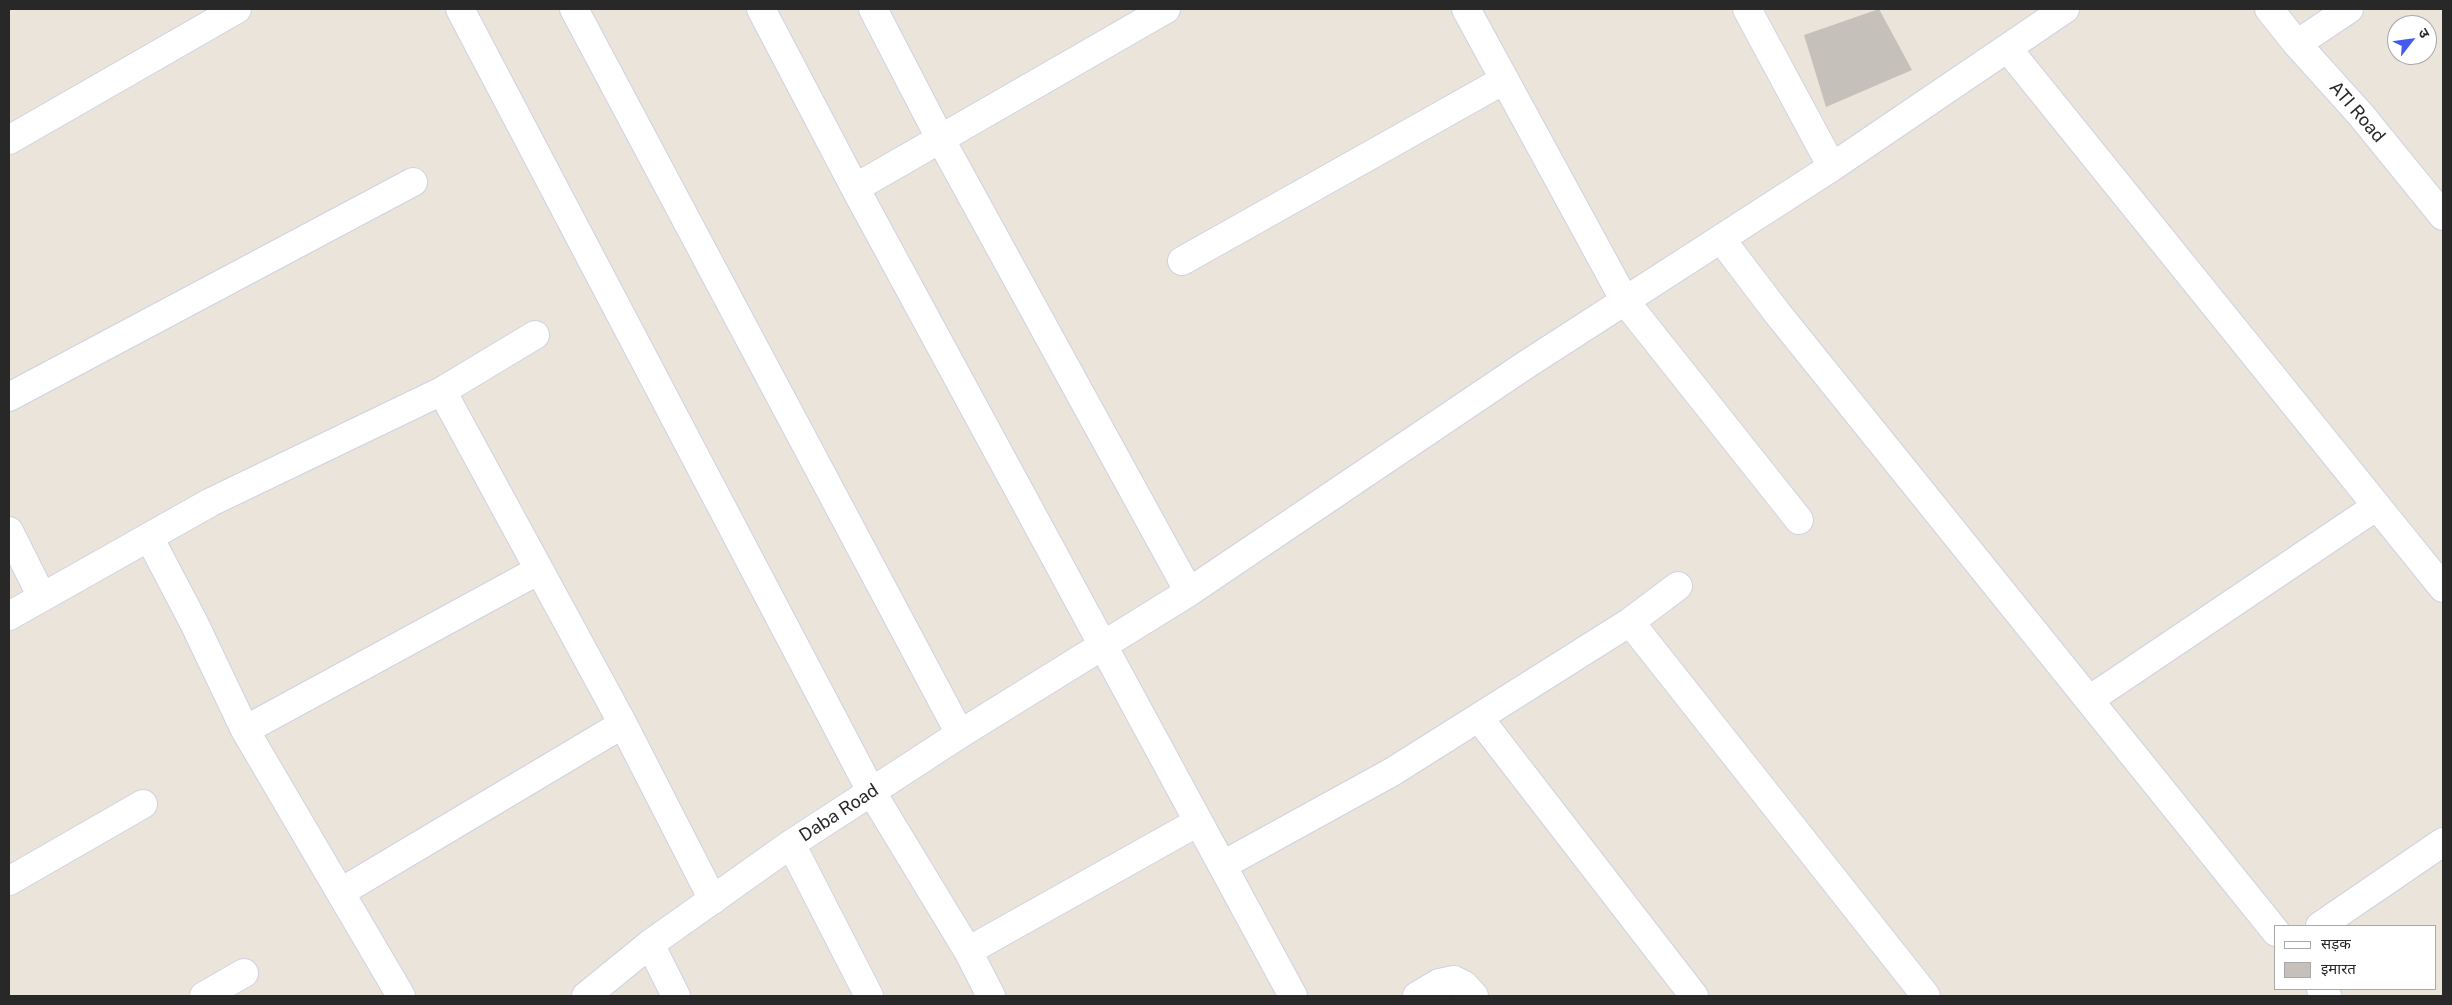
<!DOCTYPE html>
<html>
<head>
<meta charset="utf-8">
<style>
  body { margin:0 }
  #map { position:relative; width:2452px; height:1005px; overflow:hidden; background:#eae4db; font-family:"Public Sans","Noto Sans Devanagari",sans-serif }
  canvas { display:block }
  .frame { position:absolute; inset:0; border:10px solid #282828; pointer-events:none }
  .legend { position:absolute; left:2274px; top:925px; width:162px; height:65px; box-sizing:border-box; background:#fff; border:1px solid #a9a9a9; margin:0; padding:6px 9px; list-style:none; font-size:15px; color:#282828 }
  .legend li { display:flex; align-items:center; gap:10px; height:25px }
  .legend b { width:25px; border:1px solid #a9a9a9 }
  .north { position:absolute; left:2387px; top:15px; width:50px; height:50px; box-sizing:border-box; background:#fff; border:1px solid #a9a9a9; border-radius:50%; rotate:60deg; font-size:14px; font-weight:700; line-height:20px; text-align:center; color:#282828 }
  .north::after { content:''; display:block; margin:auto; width:18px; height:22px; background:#4459ee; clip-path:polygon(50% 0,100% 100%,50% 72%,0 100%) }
</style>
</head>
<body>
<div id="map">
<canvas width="2452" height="1005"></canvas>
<div class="frame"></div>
<ul class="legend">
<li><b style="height:6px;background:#fff"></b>सड़क</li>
<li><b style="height:14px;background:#c5c1ba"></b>इमारत</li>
</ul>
<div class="north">उ</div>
</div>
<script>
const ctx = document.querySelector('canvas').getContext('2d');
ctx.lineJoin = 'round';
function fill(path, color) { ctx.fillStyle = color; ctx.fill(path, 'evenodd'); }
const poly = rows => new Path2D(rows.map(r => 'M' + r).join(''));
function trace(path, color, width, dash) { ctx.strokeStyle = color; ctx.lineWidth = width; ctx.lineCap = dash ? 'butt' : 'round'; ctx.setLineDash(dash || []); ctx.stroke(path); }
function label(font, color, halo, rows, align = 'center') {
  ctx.font = font + ' "Public Sans",sans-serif'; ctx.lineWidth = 4; ctx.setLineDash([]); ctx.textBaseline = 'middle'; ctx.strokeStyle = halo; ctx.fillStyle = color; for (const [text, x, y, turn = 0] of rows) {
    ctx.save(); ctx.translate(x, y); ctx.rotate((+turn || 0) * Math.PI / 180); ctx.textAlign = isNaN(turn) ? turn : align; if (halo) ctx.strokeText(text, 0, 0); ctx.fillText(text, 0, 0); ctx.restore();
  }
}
fill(poly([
  [1879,9,1912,70,1826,107,1804,35]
]), '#c5c1ba');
const street = poly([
  [460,9,871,791,968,951,991,996],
  [574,9,960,734],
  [761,9,855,188,1293,996],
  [873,9,941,140,1189,592],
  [1466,9,1625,301,1799,520],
  [1747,9,1832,167],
  [2297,44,2349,9],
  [2008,49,2443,588],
  [9,140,237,9],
  [855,188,1166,9],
  [1721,239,1778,314,2276,932],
  [1182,261,1504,80],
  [442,391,623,724,713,900],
  [9,397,413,182],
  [9,531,42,597],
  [149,537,194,623,245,730,401,996],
  [9,616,211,502,442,391,535,335],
  [1630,622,1926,996],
  [2089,700,2377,506],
  [1479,718,1694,996],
  [245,730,539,570],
  [791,844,869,996],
  [1223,865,1392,772,1630,622,1678,586],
  [9,881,143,804],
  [341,892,623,724],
  [2320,926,2443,842],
  [650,944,676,996],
  [968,951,1198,822],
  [2321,989,2327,996],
  [204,996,244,973],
  [586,996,650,944,791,844,960,734,1189,592,1524,366,1832,167,2065,9],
  [1417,996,1439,983,1454,980,1464,985,1474,996]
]);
const secondary = poly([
  [2269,9,2297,44,2361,115,2443,216]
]);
trace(street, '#d0d2e0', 30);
trace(secondary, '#d0d2e0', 30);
trace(street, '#fff', 28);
trace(secondary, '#fff', 28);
label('18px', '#282828', '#fff', [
  ["ATI Road",2357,112,49],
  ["Daba Road",839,813,-33]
]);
</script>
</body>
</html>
